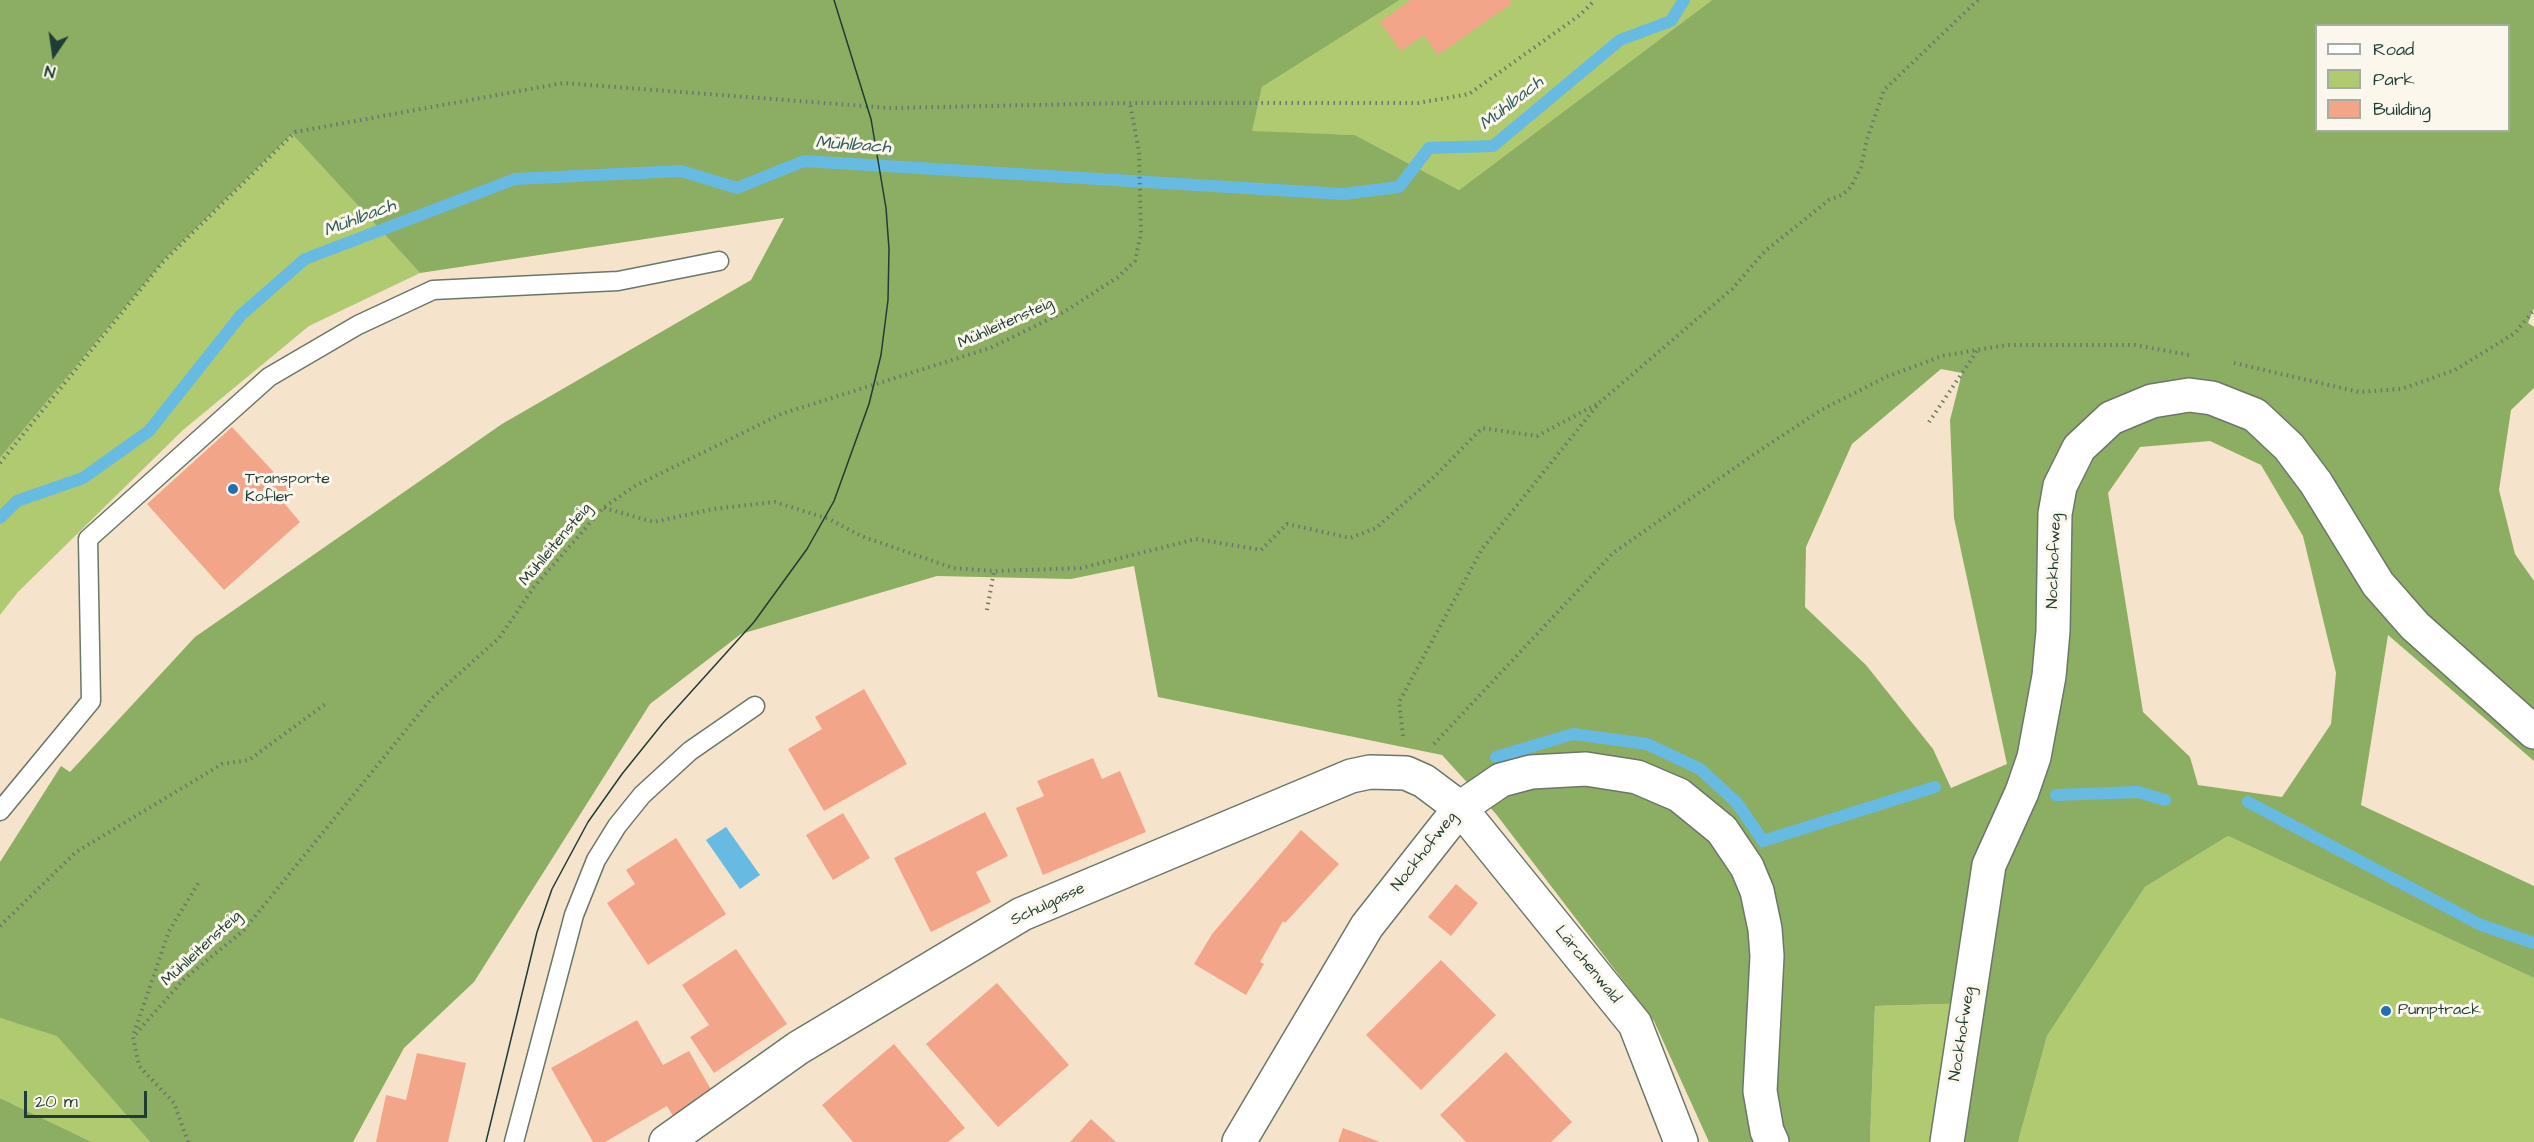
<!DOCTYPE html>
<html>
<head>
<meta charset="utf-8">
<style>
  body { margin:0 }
  #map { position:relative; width:2534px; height:1142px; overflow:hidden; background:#f6e3cb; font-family:"Architects Daughter",sans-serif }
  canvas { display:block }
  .legend { position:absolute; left:2315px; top:24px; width:195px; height:108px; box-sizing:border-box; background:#fbf7ec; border:2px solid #a3ada2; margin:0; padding:8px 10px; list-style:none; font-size:18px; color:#1f3d34 }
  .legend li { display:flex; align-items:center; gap:12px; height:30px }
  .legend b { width:30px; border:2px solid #a3ada2 }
  .north { position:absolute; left:24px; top:24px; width:60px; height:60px; -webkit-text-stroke:4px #fbf7ec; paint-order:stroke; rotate:193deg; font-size:16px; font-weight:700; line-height:24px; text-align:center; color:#1f3d34 }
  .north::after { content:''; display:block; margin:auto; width:21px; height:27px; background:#1f3d34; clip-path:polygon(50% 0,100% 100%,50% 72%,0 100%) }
  .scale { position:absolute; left:24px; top:1091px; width:123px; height:27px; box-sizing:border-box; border:3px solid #1f3d34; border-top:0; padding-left:8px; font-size:18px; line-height:21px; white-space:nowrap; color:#1f3d34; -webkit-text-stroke:4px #fbf7ec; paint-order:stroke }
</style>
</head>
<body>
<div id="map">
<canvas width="2534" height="1142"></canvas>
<ul class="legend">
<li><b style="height:8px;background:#fff"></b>Road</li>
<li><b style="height:16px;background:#b0ca6f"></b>Park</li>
<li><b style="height:16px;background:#f3a58a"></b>Building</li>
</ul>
<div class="north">N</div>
<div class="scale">20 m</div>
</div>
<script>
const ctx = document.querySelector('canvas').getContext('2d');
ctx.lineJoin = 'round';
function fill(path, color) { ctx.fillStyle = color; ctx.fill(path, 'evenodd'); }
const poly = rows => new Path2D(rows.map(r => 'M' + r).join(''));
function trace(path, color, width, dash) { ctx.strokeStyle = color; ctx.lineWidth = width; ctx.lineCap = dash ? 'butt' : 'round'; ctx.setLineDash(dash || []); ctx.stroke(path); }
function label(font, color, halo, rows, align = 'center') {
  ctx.font = font + ' "Architects Daughter",sans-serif'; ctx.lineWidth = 6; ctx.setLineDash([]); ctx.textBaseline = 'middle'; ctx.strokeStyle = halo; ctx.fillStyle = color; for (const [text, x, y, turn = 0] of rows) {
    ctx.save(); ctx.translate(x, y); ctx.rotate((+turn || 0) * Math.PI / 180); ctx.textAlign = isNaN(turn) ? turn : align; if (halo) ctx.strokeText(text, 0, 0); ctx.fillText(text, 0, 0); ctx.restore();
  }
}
fill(poly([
  [1400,0,1712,0,1459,190,1355,135,1251,132,1262,87],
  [292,134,420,273,309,326,183,430,18,592,0,615,0,458,165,259],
  [2228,836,2534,978,2534,1142,2018,1142,2047,1036,2145,887],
  [1977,1003,1961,1142,1870,1142,1875,1006],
  [0,1018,57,1035,150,1142,92,1142,0,1098]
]), '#b0ca6f');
fill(poly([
  [0,0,1400,0,1262,87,1252,131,1355,135,1459,190,1712,0,2534,0,2534,308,2528,323,2534,327,2534,388,2511,410,2499,490,2515,554,2534,581,2534,761,2388,635,2361,805,2534,886,2534,978,2228,836,2145,887,2047,1036,2018,1142,1961,1142,1977,1003,1875,1006,1870,1142,1709,1142,1654,1021,1496,814,1442,755,1158,697,1134,566,1071,579,937,576,741,634,650,704,474,982,404,1048,353,1142,150,1142,57,1036,0,1018,0,862,61,766,70,772,195,637,502,424,751,280,784,218,420,273,292,134,165,259,0,458],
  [2316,26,2508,26,2508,130,2316,130],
  [1941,369,1962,373,1950,420,1954,518,2007,764,1951,788,1933,749,1866,665,1805,607,1806,547,1852,444],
  [2210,441,2261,465,2303,536,2336,673,2331,724,2282,797,2198,785,2190,757,2143,712,2108,493,2140,447],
  [0,1098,92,1142,0,1142]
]), '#8cae62');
fill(poly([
  [726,827,760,875,740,889,706,840]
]), '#67bae2');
trace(poly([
  [0,518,17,501,83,478,149,431,241,315,305,259,515,179,681,171,737,188,804,161,1343,194,1399,187,1429,148,1493,146,1620,40,1671,21,1684,0],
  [1496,757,1573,734,1647,744,1700,769,1737,803,1763,841,1935,787],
  [2056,795,2138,792,2165,800],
  [2248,802,2481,925,2534,943]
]), '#67bae2', 12);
fill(poly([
  [1411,0,1510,0,1512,3,1438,55,1424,35,1401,51,1380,22],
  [232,427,294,494,284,503,300,522,224,590,147,504],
  [864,689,907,764,824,811,788,749,822,729,815,717],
  [1093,758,1102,779,1120,771,1146,832,1043,875,1016,808,1044,796,1037,781],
  [985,812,1008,856,976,872,991,902,931,932,894,858],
  [843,813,870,858,833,880,806,835],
  [1301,830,1339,864,1285,923,1283,921,1260,962,1264,964,1246,995,1194,964,1212,934],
  [676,838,726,914,648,965,607,903,635,884,626,870],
  [1456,884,1478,903,1451,936,1428,917],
  [736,949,787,1024,714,1073,690,1037,709,1025,682,985],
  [1441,960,1496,1015,1421,1090,1366,1035],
  [997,983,1069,1065,998,1127,926,1044],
  [637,1020,663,1065,689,1051,713,1093,673,1116,667,1106,605,1142,593,1142,551,1068],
  [894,1044,965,1128,948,1142,853,1142,822,1105],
  [1506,1052,1572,1122,1551,1142,1466,1142,1440,1115],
  [417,1053,466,1063,448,1142,376,1142,386,1095,406,1100],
  [1091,1119,1116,1142,1070,1142],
  [1343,1128,1380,1142,1338,1142]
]), '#f3a58a');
const service = poly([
  [0,811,91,701,88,539,269,377,358,325,433,290,618,281,719,261],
  [514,1142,574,915,596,860,617,826,642,795,690,751,755,706]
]);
const minor = poly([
  [666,1142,798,1048,1022,914,1351,776,1370,772,1406,773,1424,781,1460,808,1635,1024,1681,1142],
  [1239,1142,1367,926,1460,808,1501,780,1531,772,1586,769,1637,777,1679,795,1722,830,1747,867,1757,891,1765,929,1767,956,1760,1091,1767,1131,1772,1142],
  [1947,1142,1989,865,2022,792,2034,757,2049,676,2053,631,2055,514,2060,486,2079,448,2111,418,2152,401,2189,395,2212,398,2255,415,2289,447,2316,483,2378,584,2415,626,2534,732]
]);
trace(service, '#6a7769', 21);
trace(minor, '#6a7769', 36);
trace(poly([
  [2234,363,2359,392,2401,389,2455,370,2515,333,2534,310],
  [1929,422,1977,351],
  [0,463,162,263,295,132,563,83,890,108,1130,103,1418,103,1469,94,1580,15,1595,0],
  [604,508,654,522,713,509,775,502,829,519,861,536,953,568,994,571,1081,568,1196,539,1261,550,1287,524,1350,538,1376,528,1434,477,1482,428,1537,436,1599,403],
  [987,610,994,571],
  [1403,736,1399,702,1482,549,1599,403,1732,289,1765,251,1829,200,1842,195,1851,187,1861,167,1867,139,1884,90,1978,0],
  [1434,744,1613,553,1753,455,1821,410,1886,377,1942,356,2007,345,2135,345,2189,355],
  [0,926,76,852,222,764,249,760,328,702],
  [134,1033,169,931,199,882],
  [188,1142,174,1103,139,1066,133,1037,184,979,243,931,432,698,499,638,534,587,603,508,635,486,781,414,990,348,1064,312,1118,277,1135,261,1141,233,1139,152,1130,103]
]), '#6a7769', 4, [1.5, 4.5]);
trace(service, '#fff', 18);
trace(minor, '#fff', 33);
trace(poly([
  [486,1142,537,932,552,889,588,822,622,774,663,723,754,622,807,549,834,501,869,404,881,355,888,300,889,249,886,208,871,119,834,0]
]), '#1f3d34', 1.5);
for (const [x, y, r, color] of [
  [233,489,6,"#1f6fb2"],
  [2386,1011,6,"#1f6fb2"]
]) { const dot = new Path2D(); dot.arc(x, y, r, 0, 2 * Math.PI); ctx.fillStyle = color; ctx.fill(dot); trace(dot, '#fbf7ec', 2); }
label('16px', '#1f3d34', '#fbf7ec', [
  ["Mühlleitensteig",1006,324,-24],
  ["Mühlleitensteig",556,545,-50],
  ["Nockhofweg",2055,561,-88],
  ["Nockhofweg",1425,852,-52],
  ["Schulgasse",1048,905,-25],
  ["Mühlleitensteig",202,949,-43],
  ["Lärchenwald",1587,965,51],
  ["Nockhofweg",1963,1034,-81]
]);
label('16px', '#1f3d34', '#fbf7ec', [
  ["Transporte",245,480],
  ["Kofler",245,498],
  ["Pumptrack",2398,1011]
], 'left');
label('italic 18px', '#315c60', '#fbf7ec', [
  ["Mühlbach",1512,104,-38],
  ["Mühlbach",853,146,4],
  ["Mühlbach",360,219,-21]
]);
</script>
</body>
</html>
